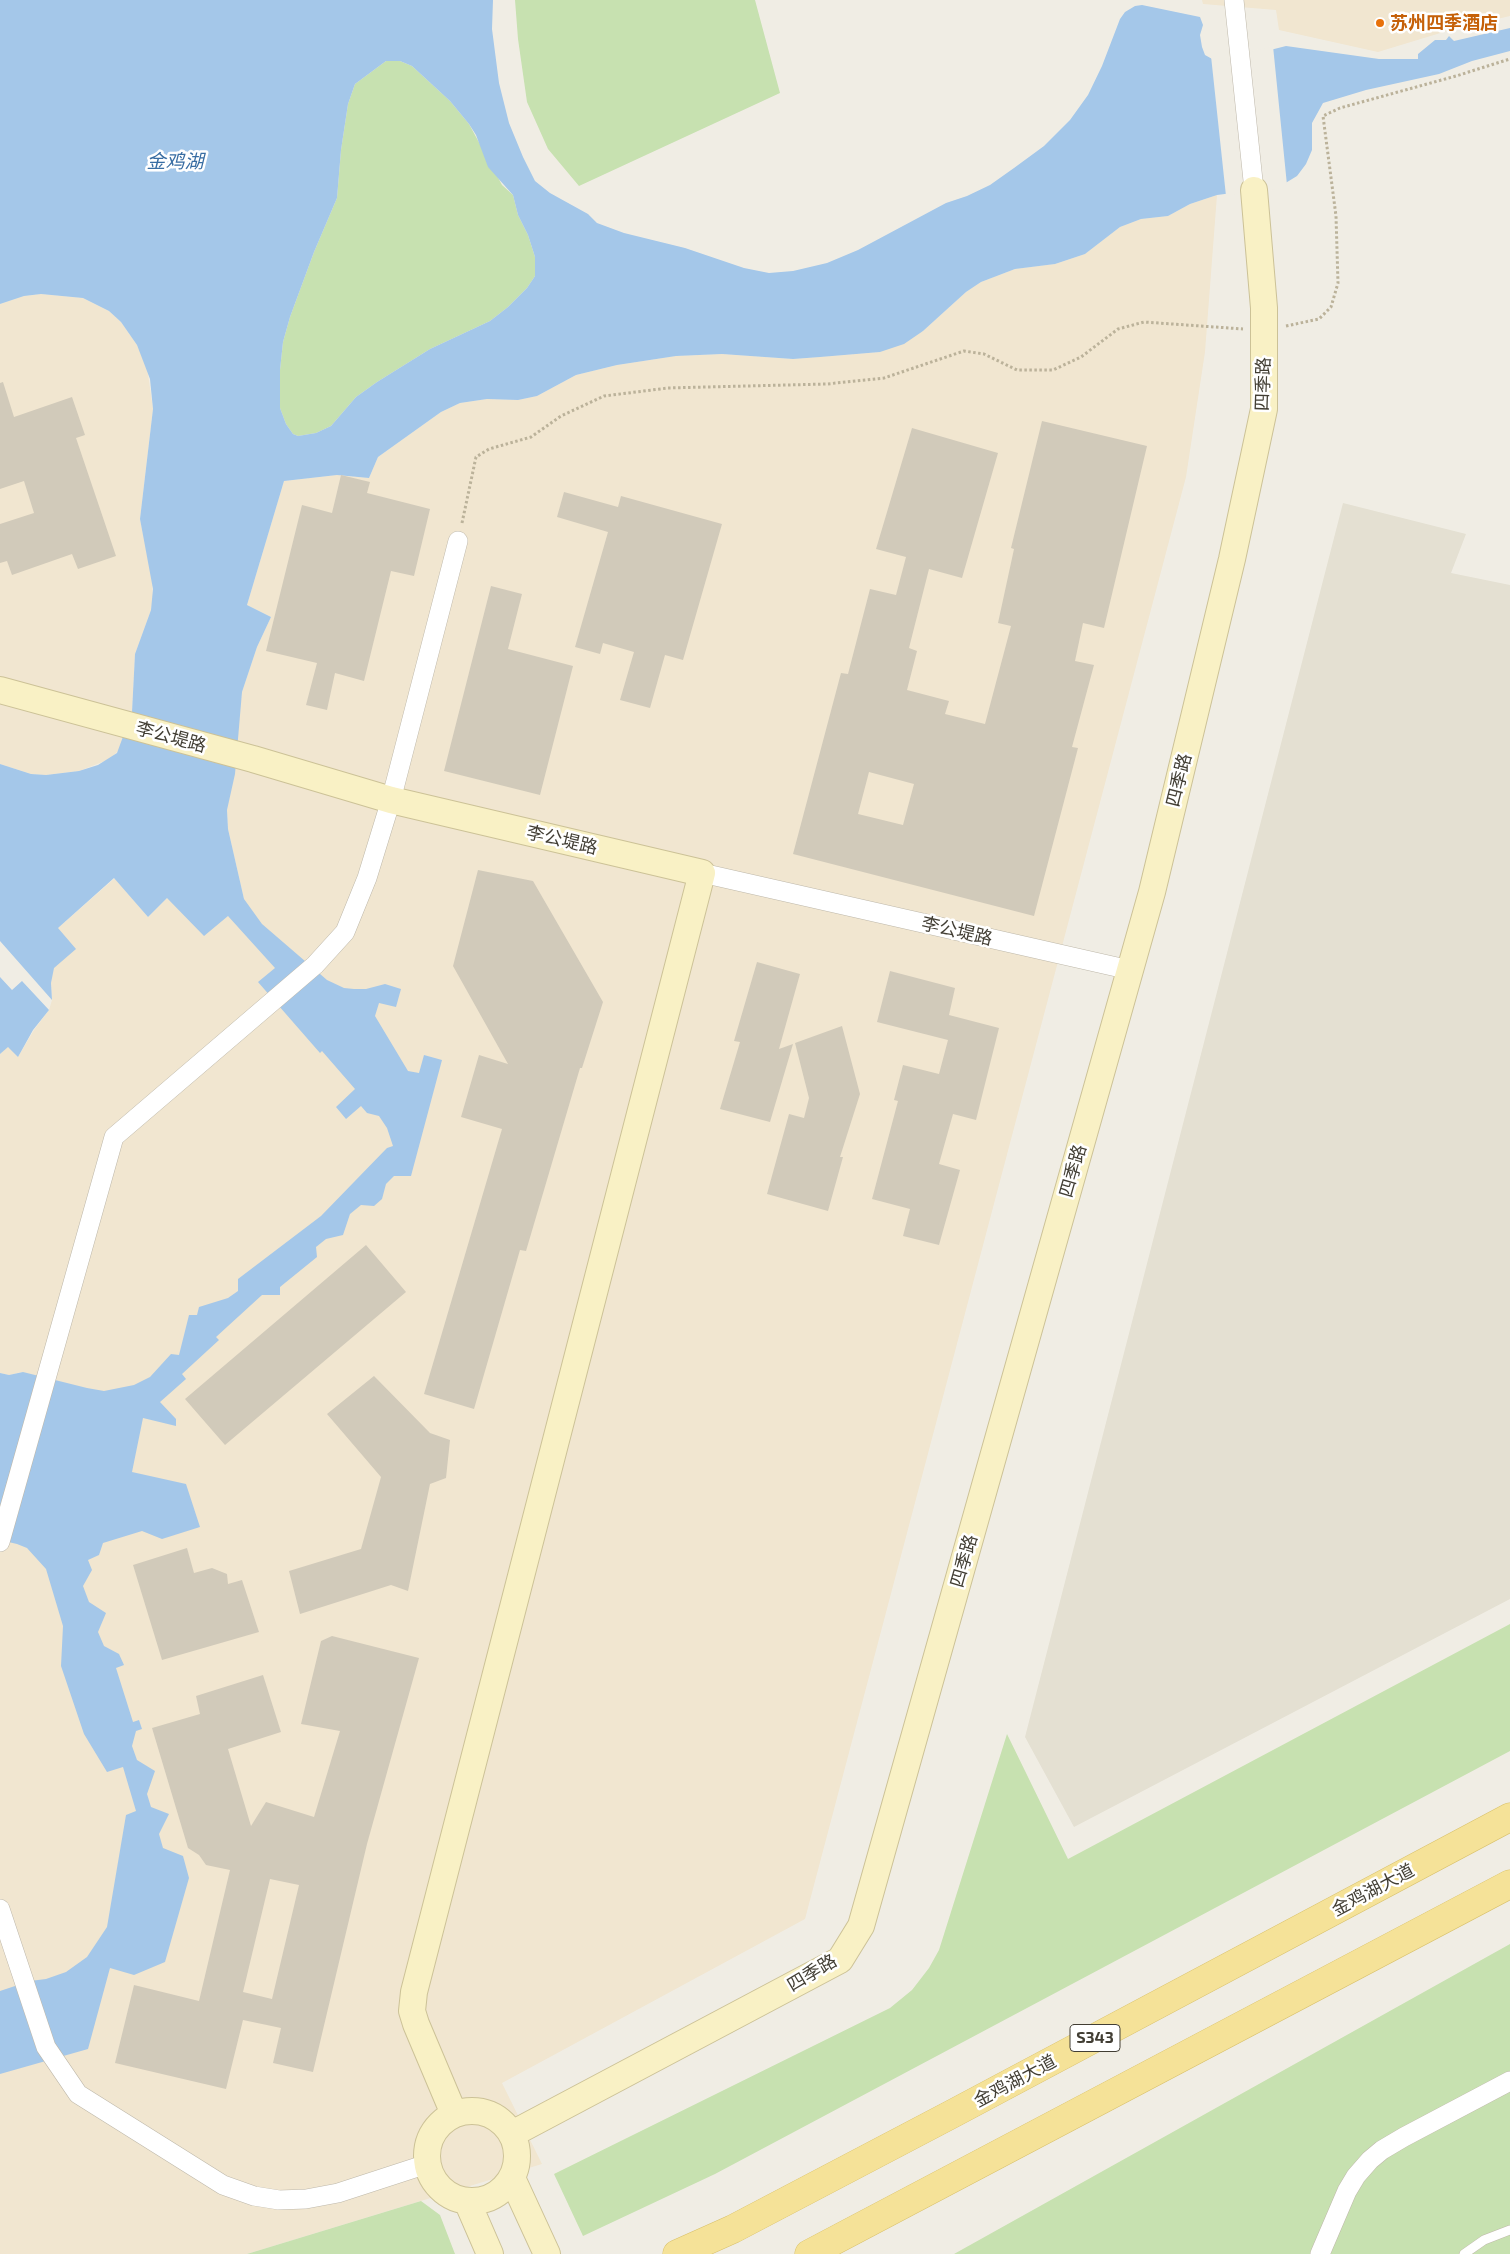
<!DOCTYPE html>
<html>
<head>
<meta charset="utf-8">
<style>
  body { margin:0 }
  canvas { display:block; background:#f0ede4 }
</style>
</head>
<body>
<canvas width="1510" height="2254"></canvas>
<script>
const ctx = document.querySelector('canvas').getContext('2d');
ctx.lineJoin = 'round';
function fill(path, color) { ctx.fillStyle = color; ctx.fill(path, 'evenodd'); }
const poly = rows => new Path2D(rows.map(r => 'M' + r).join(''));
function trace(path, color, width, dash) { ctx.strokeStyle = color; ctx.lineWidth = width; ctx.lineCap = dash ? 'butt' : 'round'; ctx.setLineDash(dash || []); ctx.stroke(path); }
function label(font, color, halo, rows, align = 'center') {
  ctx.font = font + ' "Exo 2","Noto Sans SC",sans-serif'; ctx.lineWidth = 5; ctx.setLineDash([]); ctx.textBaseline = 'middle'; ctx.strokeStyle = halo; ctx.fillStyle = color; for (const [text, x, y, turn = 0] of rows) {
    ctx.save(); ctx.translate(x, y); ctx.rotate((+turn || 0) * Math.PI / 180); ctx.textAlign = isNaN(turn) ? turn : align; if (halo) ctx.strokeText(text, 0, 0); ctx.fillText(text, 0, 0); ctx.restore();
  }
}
fill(poly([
  [1343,503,1466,534,1451,573,1510,585,1510,1599,1074,1827,1025,1737]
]), '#e4e0d2');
fill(poly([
  [1202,0,1510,0,1510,16,1447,31,1378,52,1279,30,1276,10,1203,4],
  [1217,195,1205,352,1186,477,805,1919,502,2083,542,2164,247,2254,0,2254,0,1457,22,1372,9,1375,0,1373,0,1054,8,1046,18,1057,34,1030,49,1010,52,1000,51,983,58,928,115,878,148,917,167,898,244,899,228,829,227,810,242,692,257,647,271,617,247,605,284,481,337,475,369,478,378,457,441,412,460,403,487,399,518,400,537,396,576,375,617,365,676,356,722,354,793,359,880,352,923,331,966,292,981,282,1015,269,1055,264,1085,254,1120,227,1141,219,1168,216,1190,204],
  [41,294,83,298,109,311,121,322,137,345,147,367,153,409,140,519,152,580,153,599,151,610,135,654,132,712,121,748,110,759,79,771,46,775,31,774,0,764,0,304,24,296]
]), '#f1e6d0');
fill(poly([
  [515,0,755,0,780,93,579,186,548,149,527,102,518,39],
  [386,61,400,61,412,66,450,101,469,124,502,185,513,195,518,215,528,235,535,257,535,276,527,288,508,307,490,321,430,349,377,382,356,397,331,426,316,433,298,436,293,434,286,424,280,408,280,370,283,342,290,317,314,252,337,198,341,150,348,104,355,84],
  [1510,1624,1510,1751,715,2174,583,2236,554,2174,890,2008,912,1990,929,1968,939,1950,1007,1734,1068,1859],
  [1510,1944,1510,2254,954,2254],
  [421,2201,440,2215,455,2254,247,2254]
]), '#c7e1b0');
fill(poly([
  [0,0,493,0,492,29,499,83,509,123,523,157,535,181,550,193,588,214,597,223,624,233,685,248,744,268,769,273,793,271,827,263,858,250,946,203,967,196,990,185,1014,168,1044,146,1070,120,1088,95,1102,66,1120,19,1125,12,1135,6,1142,5,1200,17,1203,25,1200,35,1202,47,1205,55,1214,60,1231,60,1286,46,1379,59,1418,59,1418,54,1435,40,1446,40,1449,36,1454,41,1510,28,1510,51,1472,61,1439,74,1366,90,1323,103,1312,123,1312,150,1306,164,1297,176,1279,187,1217,195,1190,204,1168,216,1141,219,1120,227,1085,254,1055,264,1015,269,981,282,966,292,923,331,904,344,880,352,820,357,793,359,722,354,676,356,617,365,576,375,537,396,518,400,487,399,460,403,441,412,378,457,369,478,337,475,284,481,247,605,271,617,257,647,242,692,235,774,227,810,228,829,244,899,262,924,327,980,344,988,354,989,366,989,385,984,401,989,396,1007,379,1003,375,1016,408,1071,419,1073,424,1055,442,1060,411,1176,394,1176,386,1184,382,1199,374,1206,361,1205,350,1214,343,1235,326,1239,316,1247,317,1257,280,1287,280,1295,262,1295,216,1337,219,1340,182,1374,186,1379,160,1402,176,1419,176,1426,143,1418,132,1472,186,1484,200,1527,162,1539,142,1531,103,1543,99,1555,88,1560,92,1570,83,1586,89,1602,106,1613,98,1632,104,1646,119,1654,124,1665,116,1668,133,1722,139,1720,142,1729,136,1731,132,1746,137,1760,155,1771,147,1794,151,1807,169,1814,159,1834,163,1848,183,1856,189,1878,165,1962,134,1975,110,1968,88,2049,0,2074,0,1991,30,1981,46,1979,66,1972,87,1957,107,1927,126,1815,136,1811,123,1767,107,1772,84,1734,61,1666,63,1626,46,1569,27,1548,17,1544,0,1540,0,1373,9,1375,23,1372,87,1388,104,1391,134,1385,150,1377,171,1354,179,1355,189,1315,197,1315,199,1307,228,1298,238,1291,238,1279,321,1216,387,1148,393,1146,387,1128,379,1116,367,1113,361,1106,346,1119,336,1107,355,1089,322,1051,320,1053,258,982,275,968,228,916,204,936,167,898,148,917,114,878,58,928,76,949,54,968,51,983,52,1000,0,941,0,764,31,774,46,775,79,771,98,765,117,753,132,712,135,654,151,610,153,589,140,519,153,409,150,379,137,345,121,322,109,311,83,298,41,294,24,296,0,304],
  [386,61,400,61,412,66,450,101,469,124,476,135,488,167,513,195,518,215,528,235,535,257,535,276,527,288,508,307,490,321,430,349,377,382,356,397,331,426,316,433,298,436,293,434,286,424,280,408,280,370,283,342,290,317,314,252,337,198,341,150,348,104,355,84],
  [0,977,12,990,22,981,49,1010,33,1030,18,1057,8,1047,0,1054]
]), '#a4c7e9');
fill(poly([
  [1273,46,1287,185,1280,189,1226,196,1211,56,1230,57]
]), '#f0ede4');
fill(poly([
  [3,382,14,417,72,397,85,435,76,438,116,556,78,569,72,554,12,575,7,561,0,563,0,524,34,513,24,481,0,489,0,383],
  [1042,421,1147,446,1104,628,1083,623,1075,661,1094,665,1072,747,1078,748,1034,916,793,854,841,673,848,674,870,589,896,595,906,557,876,549,912,428,998,453,962,578,929,569,909,648,917,651,907,690,949,701,945,714,985,724,1011,626,998,623,1014,549,1011,548],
  [869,772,914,784,903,825,858,814],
  [341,475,370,482,367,493,430,509,414,576,391,571,364,681,335,673,327,710,306,705,317,663,266,651,302,505,332,513],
  [564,492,618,507,621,496,722,524,683,660,665,655,650,708,620,700,634,652,603,643,600,654,575,647,608,532,557,517],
  [491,586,522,594,508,649,573,666,540,795,444,771],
  [478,870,533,881,603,1002,582,1068,580,1068,526,1251,520,1250,474,1409,424,1394,502,1129,461,1117,479,1055,508,1064,453,966],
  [757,962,800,974,779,1049,793,1044,770,1122,720,1109,740,1042,734,1041],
  [890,971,955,988,949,1015,999,1028,976,1120,953,1114,939,1164,960,1170,939,1245,903,1236,910,1209,872,1199,898,1101,894,1100,903,1065,939,1074,948,1040,877,1022],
  [842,1026,860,1094,840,1157,843,1157,828,1211,767,1194,789,1114,804,1118,809,1098,795,1043],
  [366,1245,406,1292,225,1445,185,1399],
  [374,1376,430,1433,450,1440,446,1478,430,1484,408,1591,391,1585,300,1614,289,1571,361,1549,381,1477,327,1414],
  [187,1548,194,1573,212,1568,227,1574,228,1584,242,1580,259,1632,162,1660,133,1565],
  [332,1636,419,1658,367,1844,313,2072,273,2063,281,2028,243,2020,226,2089,115,2063,134,1985,199,2001,230,1870,206,1865,199,1855,188,1848,152,1728,200,1714,196,1696,263,1675,281,1732,228,1749,251,1826,266,1802,314,1817,340,1731,301,1724,321,1641],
  [270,1879,299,1885,272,1999,243,1992]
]), '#d1caba');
const lane = poly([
  [1464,2254,1484,2240,1510,2230]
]);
const street = poly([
  [1234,0,1254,190],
  [702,873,1130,970],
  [0,1542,114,1137,315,965,345,932,367,878,391,800,458,541],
  [0,1909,46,2047,78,2094,223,2185,254,2196,279,2200,306,2199,338,2193,427,2164],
  [1320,2254,1347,2191,1356,2176,1370,2160,1382,2150,1404,2137,1510,2081]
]);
const secondary = poly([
  [0,690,253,759,391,800,702,873,414,1992,412,2011,416,2024,454,2114],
  '427 2156a45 45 0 1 1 90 0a45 45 0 1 1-90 0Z',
  [512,2134,840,1960,861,1926,1152,892,1232,559,1264,409,1264,308,1254,190],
  [512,2178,547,2254],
  [467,2201,490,2254]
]);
const primary = poly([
  [677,2254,733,2229,952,2114,1510,1817],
  [809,2254,1510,1884]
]);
trace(lane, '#beb8aa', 10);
trace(street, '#beb8aa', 20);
trace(secondary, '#ccc297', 28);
trace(primary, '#d8c06a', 29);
trace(poly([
  [1286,326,1319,319,1331,307,1338,283,1336,216,1323,116,1340,108,1456,76,1510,59],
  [462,523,476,457,489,449,531,437,561,416,604,396,668,388,827,384,884,378,964,351,984,354,1017,370,1053,370,1081,357,1118,329,1144,322,1243,329]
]), '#bbb29a', 3, [2.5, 2.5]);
trace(lane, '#fff', 9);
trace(street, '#fff', 19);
trace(secondary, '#f9f1c5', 26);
trace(primary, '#f5e298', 28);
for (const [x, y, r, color] of [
  [1380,23,5,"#e8710a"]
]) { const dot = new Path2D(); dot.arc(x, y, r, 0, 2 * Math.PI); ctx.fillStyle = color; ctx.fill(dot); trace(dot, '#fff', 2); }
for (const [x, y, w] of [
  [1095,2038,50]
]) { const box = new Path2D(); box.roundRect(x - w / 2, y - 13.5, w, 27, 4); ctx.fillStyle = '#fff'; ctx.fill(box); trace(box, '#423e34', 1); }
label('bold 16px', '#423e34', null, [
  ["S343",1095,2038]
]);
label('bold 18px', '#c56008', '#fff', [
  ["苏州四季酒店",1390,23]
], 'left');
label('18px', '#423e34', '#fff', [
  ["四季路",1263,384,-88],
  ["李公堤路",171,737,15],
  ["四季路",1179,780,-76],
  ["李公堤路",562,840,13],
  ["李公堤路",957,931,13],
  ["四季路",1073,1171,-74],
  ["四季路",964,1561,-74],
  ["金鸡湖大道",1373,1890,-28],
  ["四季路",812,1973,-31],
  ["金鸡湖大道",1015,2081,-28]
]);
label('italic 19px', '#386da3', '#fff', [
  ["金鸡湖",175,162]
]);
</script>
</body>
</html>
